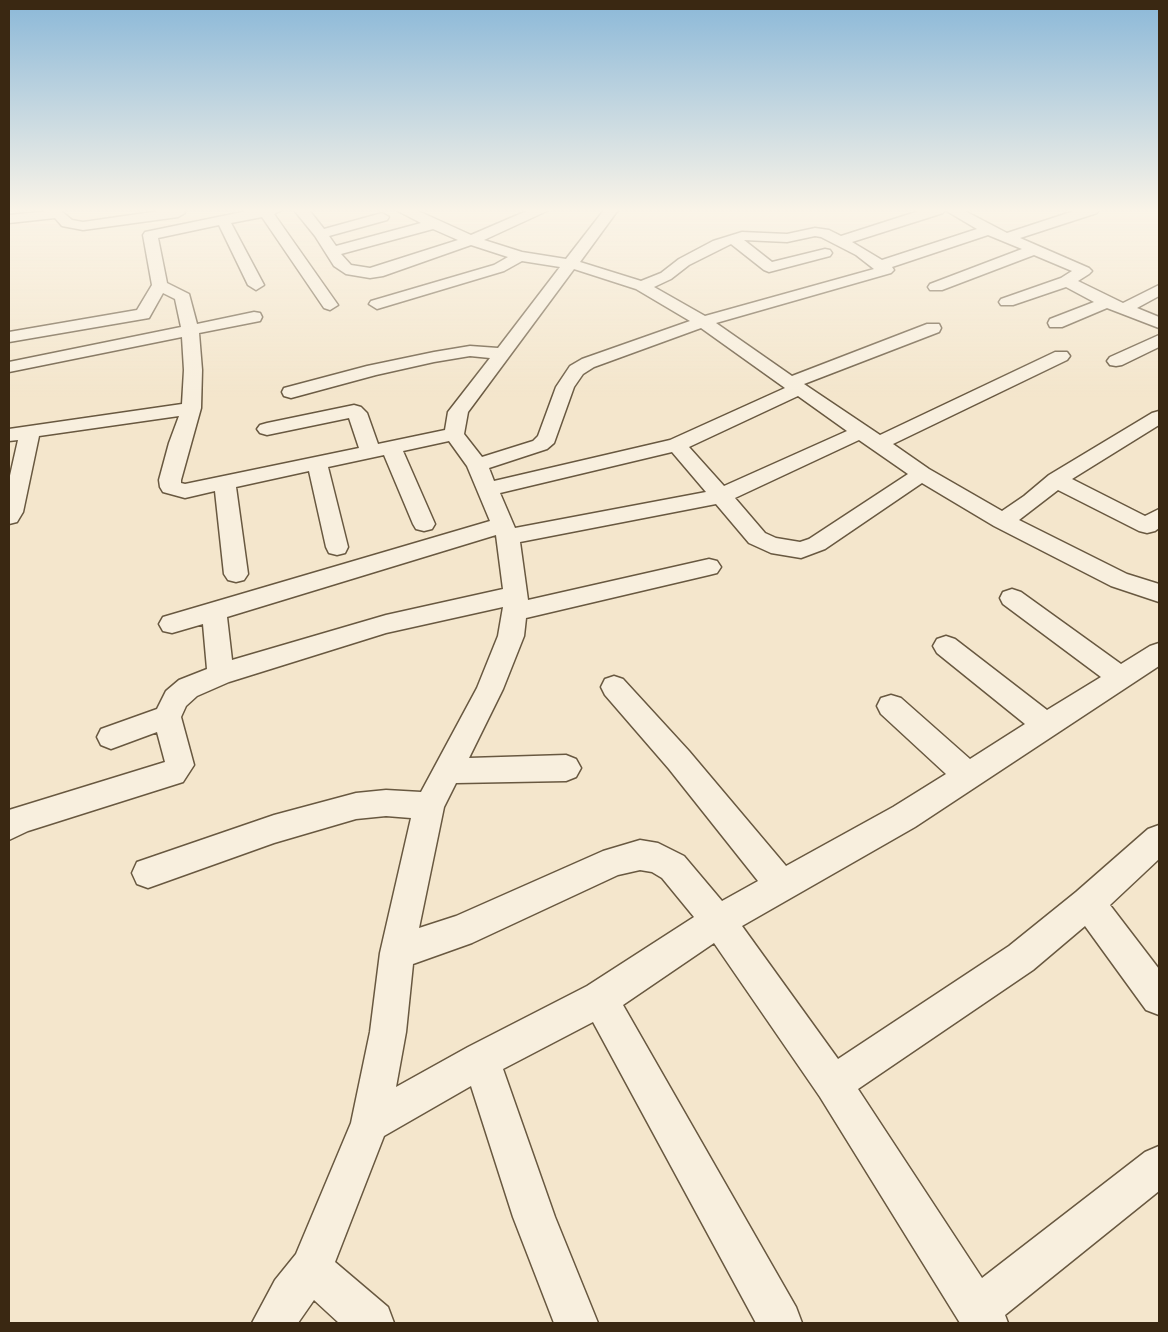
<!DOCTYPE html>
<html>
<head>
<meta charset="utf-8">
<style>
  body { margin:0 }
  #map { position:relative; width:1168px; height:1332px; overflow:hidden; background:#f4e6cc; font-family:Cardo,serif }
  canvas { display:block }
  .frame { position:absolute; inset:0; border:10px solid #3a2812; pointer-events:none }
</style>
</head>
<body>
<div id="map">
<canvas width="1168" height="1332"></canvas>
<div class="frame"></div>
</div>
<script>
const ctx = document.querySelector('canvas').getContext('2d');
ctx.lineJoin = 'round';
const poly = rows => new Path2D(rows.map(r => 'M' + r).join(''));
function trace(path, color, width, dash) { ctx.strokeStyle = color; ctx.lineWidth = width; ctx.lineCap = dash ? 'butt' : 'round'; ctx.setLineDash(dash || []); ctx.stroke(path); }
function fill(path, color) { ctx.fillStyle = color; ctx.fill(path, 'evenodd'); }
const minor = poly([
  [60,210,72,220,83,222,166,210,183,210,185,213,178,217,83,230,62,226,55,218,9,223,9,215,60,210],
  [252,210,282,210,274,214,338,305,330,310,324,308,262,217,231,223,264,285,256,290,248,285,219,225,158,238,167,283,189,294,197,324,254,312,260,313,262,317,260,321,199,333,202,370,201,408,181,480,181,483,185,484,359,448,349,418,267,435,260,433,257,429,260,425,267,423,354,405,361,407,367,413,378,444,445,430,448,412,490,358,470,356,434,362,376,375,291,398,284,396,282,392,284,388,367,366,434,352,470,346,498,348,560,267,522,261,504,271,377,309,369,304,371,301,494,265,508,257,471,245,383,276,370,278,346,274,334,266,315,236,294,210,309,210,324,229,382,213,389,217,387,220,329,236,336,246,421,223,396,210,416,210,471,235,529,210,549,210,484,240,522,252,566,259,604,210,618,210,580,262,641,281,661,273,679,259,713,241,742,232,787,234,815,228,829,230,841,236,922,210,945,210,943,213,852,242,882,260,977,229,945,210,963,210,1007,233,1077,210,1099,210,1097,213,1020,238,1089,268,1092,271,1089,274,1078,281,1123,303,1159,285,1159,296,1137,308,1159,317,1159,328,1107,308,1062,327,1050,327,1048,323,1050,319,1094,302,1066,287,1013,305,1001,305,999,302,1001,299,1061,278,1072,271,1034,255,942,290,930,290,928,287,930,284,1022,249,988,235,892,267,894,270,891,273,716,323,792,376,927,324,939,324,941,328,939,332,804,384,880,435,1055,352,1067,352,1070,356,1067,360,893,444,929,469,1002,511,1024,496,1049,475,1152,413,1159,411,1159,425,1072,479,1145,516,1159,509,1159,528,1155,531,1147,533,1139,531,1058,490,1019,520,1127,574,1159,584,1159,602,1111,586,994,526,922,483,825,549,801,558,771,553,749,543,716,504,520,542,528,600,709,559,717,561,721,567,717,573,709,575,526,618,524,636,503,689,469,758,566,755,576,759,581,768,576,777,566,781,456,783,444,807,419,928,456,916,603,851,640,840,658,843,684,856,722,901,758,881,669,769,605,695,601,687,605,679,614,676,623,679,689,751,786,866,893,807,946,774,881,714,877,706,881,698,891,695,901,698,970,759,1025,724,937,653,933,646,937,639,946,636,955,639,1047,710,1101,677,1003,604,1000,598,1003,592,1012,589,1021,592,1121,664,1150,646,1159,643,1159,666,915,827,742,926,838,1059,1009,946,1076,892,1148,829,1159,825,1159,859,1110,905,1159,969,1159,1015,1146,1010,1085,926,1033,970,858,1089,982,1278,1145,1152,1159,1146,1159,1191,1005,1315,1008,1323,960,1323,820,1097,714,943,623,1005,796,1307,802,1323,756,1323,593,1022,503,1069,555,1217,598,1323,554,1323,513,1217,471,1086,384,1136,335,1262,388,1307,394,1323,339,1323,314,1300,298,1323,252,1323,275,1280,296,1254,351,1123,370,1032,380,953,411,818,386,816,356,819,274,843,148,888,137,884,132,873,137,862,274,815,356,793,386,790,421,792,477,688,498,636,503,607,386,633,229,682,197,696,186,706,181,717,194,765,183,782,28,831,9,840,9,810,165,762,157,732,111,749,101,745,97,737,101,729,157,709,166,691,179,680,207,669,203,624,172,633,163,631,159,624,163,617,490,521,467,466,449,441,403,451,435,524,432,529,424,531,416,529,413,524,384,455,328,467,348,547,345,553,337,555,329,553,326,547,309,471,236,487,248,574,244,580,236,582,228,580,224,574,215,491,185,498,163,492,160,487,159,480,169,443,179,416,39,436,23,512,17,522,9,524,9,480,18,440,9,441,9,429,182,404,184,370,182,337,9,372,9,362,181,327,175,299,163,293,149,318,9,342,9,332,137,310,152,285,143,235,145,232,252,210],
  [433,229,458,240,370,268,351,265,341,254,433,229],
  [815,236,821,237,856,255,874,269,705,316,654,287,671,279,689,265,731,244,764,270,769,272,830,256,832,253,830,250,825,249,772,262,744,240,787,242,815,236],
  [574,269,636,289,690,321,582,359,570,366,556,387,538,436,533,441,482,457,464,434,468,412,574,269],
  [701,328,785,388,670,440,494,481,489,468,547,449,554,443,574,387,583,374,594,367,701,328],
  [798,396,847,431,724,486,689,447,798,396],
  [859,440,908,474,809,539,800,542,776,538,765,533,735,498,859,440],
  [672,452,706,492,515,528,500,493,672,452],
  [496,535,503,589,386,615,232,660,227,617,496,535],
  [640,870,652,872,662,878,694,917,587,986,468,1047,396,1087,406,1032,413,964,472,943,618,875,640,870],
  [1159,335,1159,347,1122,365,1116,366,1110,365,1107,361,1110,357,1159,335]
]);
trace(minor, '#685840', 3);
fill(minor, '#f8efde');
const sky = ctx.createLinearGradient(0, 0, 0, 397);
sky.addColorStop(0, '#8bb8d8');
sky.addColorStop(0.53, '#faf4e8');
sky.addColorStop(1, '#faf4e800');
ctx.fillStyle = sky;
ctx.fillRect(0, 0, 1168, 397);
</script>
</body>
</html>
